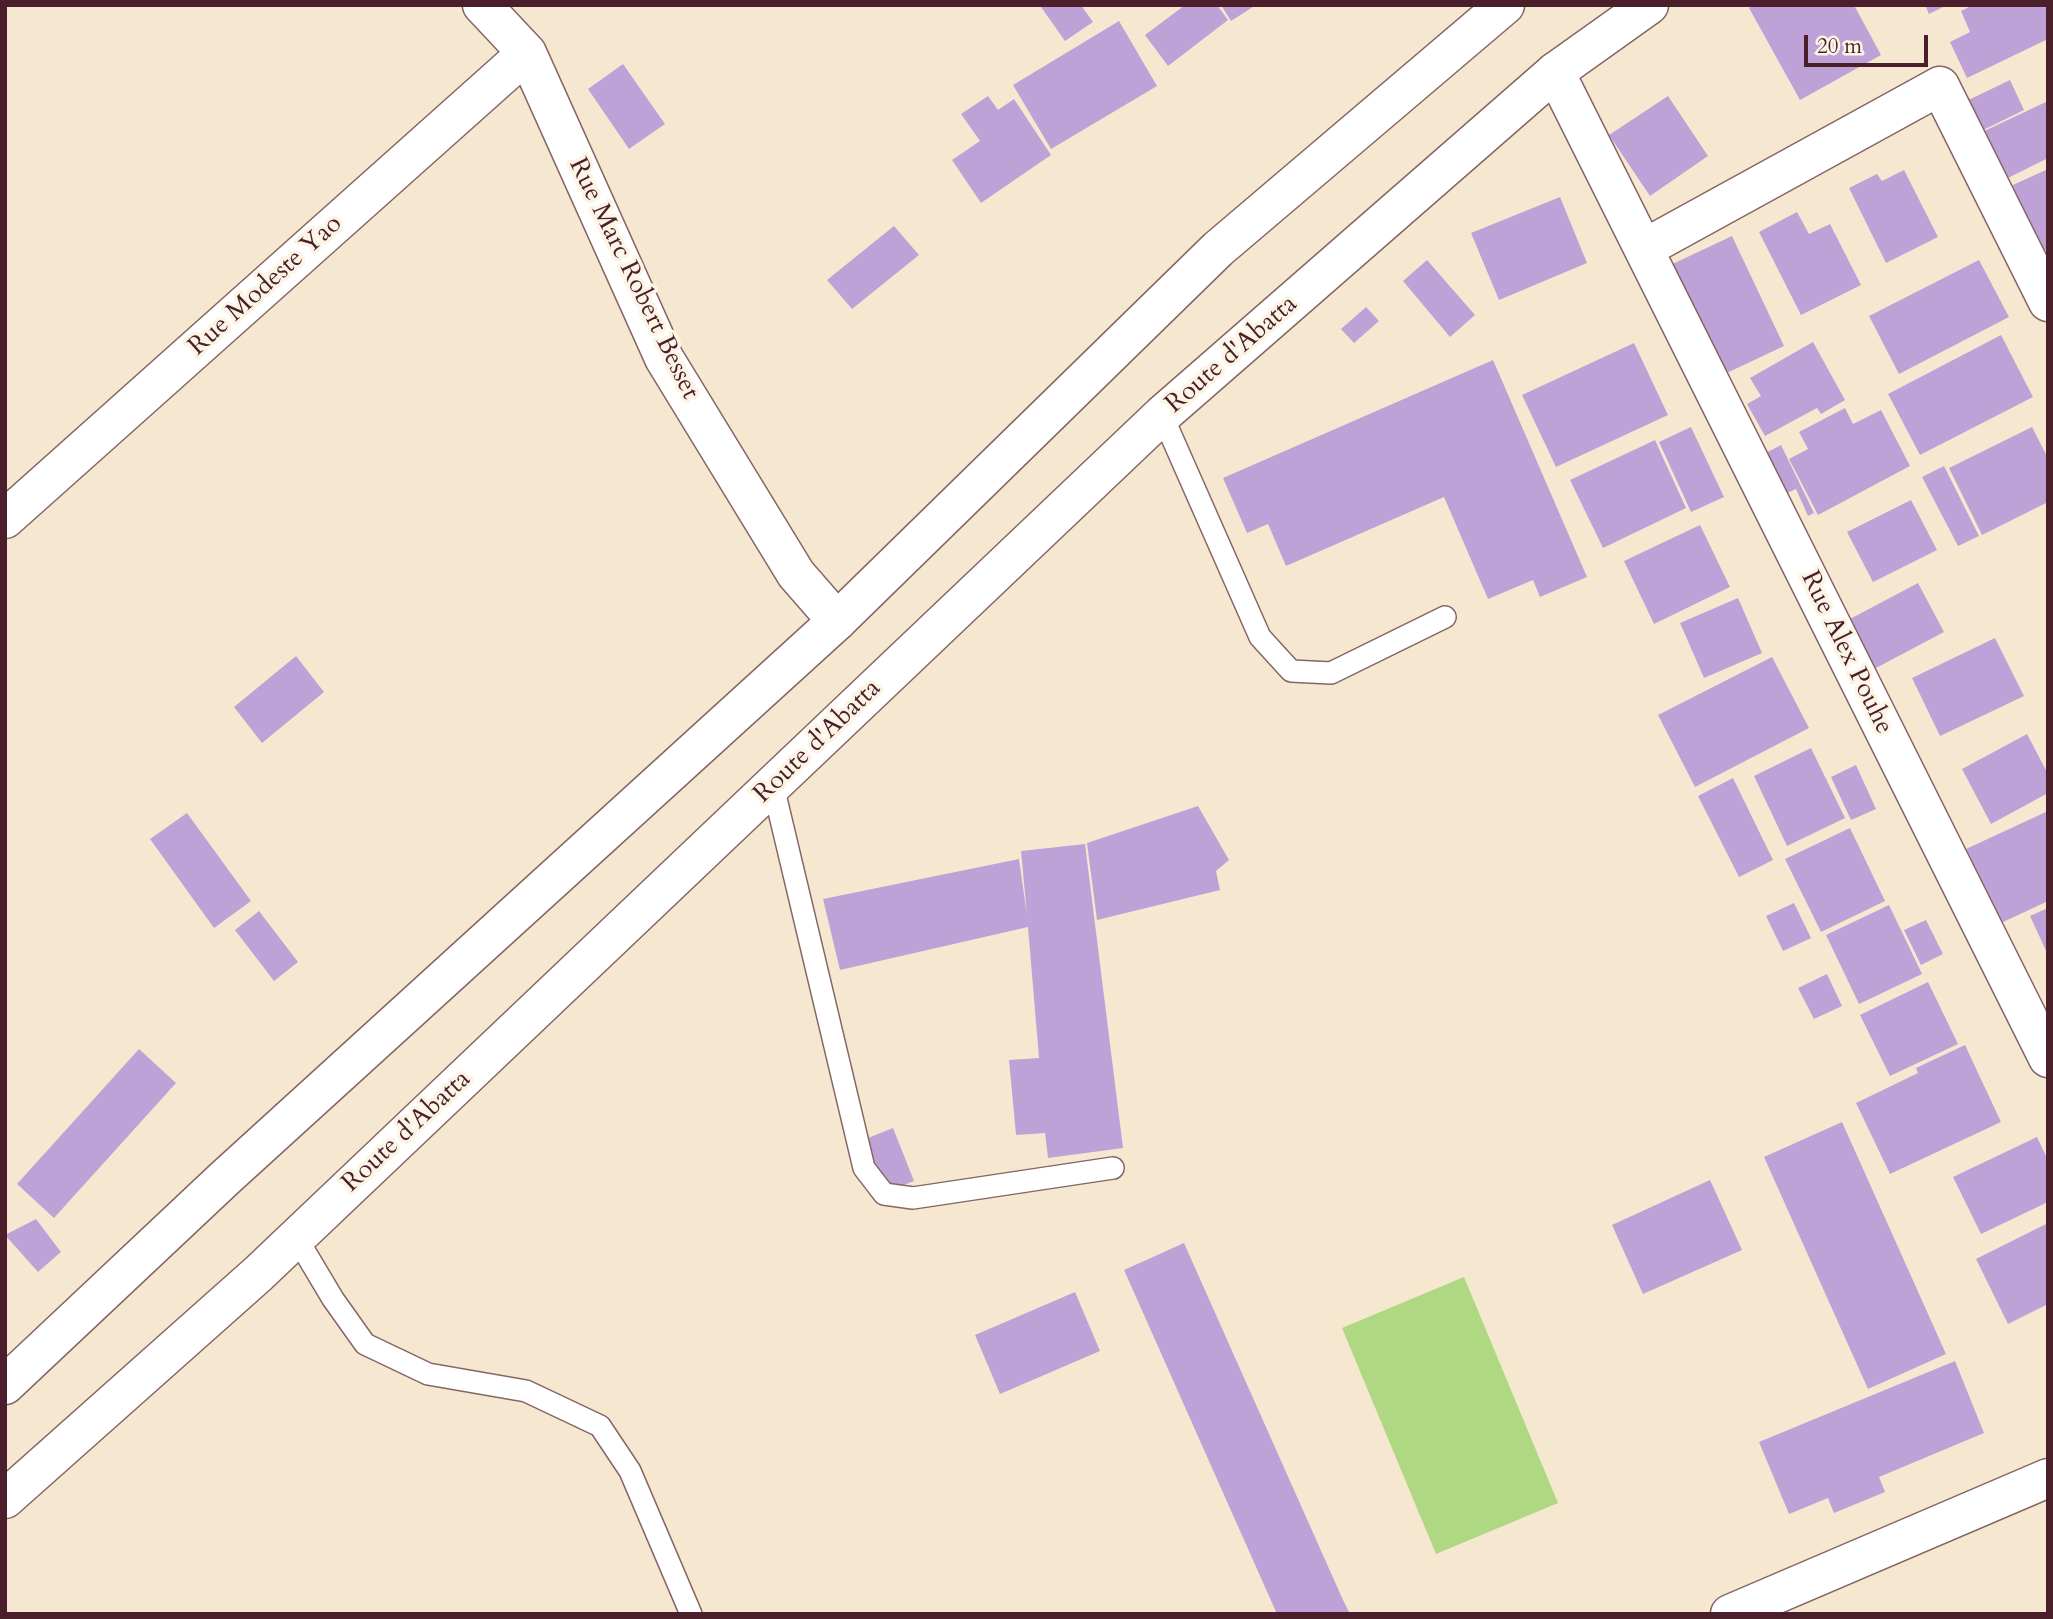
<!DOCTYPE html>
<html>
<head>
<meta charset="utf-8">
<style>
  body { margin:0 }
  #map { position:relative; width:2053px; height:1619px; overflow:hidden; background:#f6e8d0; font-family:Cardo,serif }
  canvas { display:block }
  .frame { position:absolute; inset:0; border:7px solid #4a1f2b; pointer-events:none }
  .scale { position:absolute; left:1804px; top:35px; width:124px; height:32px; box-sizing:border-box; border:4px solid #4a1f2b; border-top:0; padding-left:9px; font-size:21px; line-height:24px; white-space:nowrap; color:#4a1f2b; -webkit-text-stroke:5px #fcf5e5; paint-order:stroke }
</style>
</head>
<body>
<div id="map">
<canvas width="2053" height="1619"></canvas>
<div class="frame"></div>
<div class="scale">20 m</div>
</div>
<script>
const ctx = document.querySelector('canvas').getContext('2d');
ctx.lineJoin = 'round';
function fill(path, color) { ctx.fillStyle = color; ctx.fill(path, 'evenodd'); }
const poly = rows => new Path2D(rows.map(r => 'M' + r).join(''));
function trace(path, color, width, dash) { ctx.strokeStyle = color; ctx.lineWidth = width; ctx.lineCap = dash ? 'butt' : 'round'; ctx.setLineDash(dash || []); ctx.stroke(path); }
function label(font, color, halo, rows, align = 'center') {
  ctx.font = font + ' Cardo,serif'; ctx.lineWidth = 7; ctx.setLineDash([]); ctx.textBaseline = 'middle'; ctx.strokeStyle = halo; ctx.fillStyle = color; for (const [text, x, y, turn = 0] of rows) {
    ctx.save(); ctx.translate(x, y); ctx.rotate((+turn || 0) * Math.PI / 180); ctx.textAlign = isNaN(turn) ? turn : align; if (halo) ctx.strokeText(text, 0, 0); ctx.fillText(text, 0, 0); ctx.restore();
  }
}
fill(poly([
  [1464,1277,1558,1503,1436,1554,1342,1328]
]), '#afd883');
fill(poly([
  [1043,5,1081,5,1093,22,1065,41,1041,7],
  [1185,5,1217,5,1228,20,1168,66,1145,35],
  [1221,5,1256,5,1231,21],
  [1753,5,1854,5,1881,55,1800,100,1749,8],
  [1925,5,1947,5,1929,14],
  [1973,5,2046,5,2048,39,1967,78,1950,42,1970,32,1961,11],
  [1119,21,1157,86,1051,149,1013,85],
  [623,64,665,124,629,149,588,89],
  [2010,80,2024,110,1973,135,1958,105],
  [988,96,998,110,1014,99,1051,155,981,203,952,160,980,141,961,114],
  [1668,96,1708,156,1650,196,1609,135],
  [2048,101,2048,158,2004,180,1980,133],
  [2048,169,2048,249,2035,255,2004,189],
  [1904,170,1938,237,1886,263,1849,188,1877,174,1882,181],
  [1560,197,1587,263,1499,300,1471,233],
  [1797,212,1809,234,1830,224,1861,285,1801,315,1759,232],
  [894,226,919,255,852,309,827,280],
  [1732,236,1784,346,1714,379,1662,269],
  [1427,260,1475,315,1450,337,1403,281],
  [1979,260,2009,317,1899,374,1869,316],
  [1366,307,1379,321,1354,343,1341,329],
  [2001,335,2033,397,1920,455,1888,394],
  [1813,342,1845,400,1821,414,1817,408,1765,436,1747,404,1761,396,1750,378],
  [1634,343,1668,415,1556,467,1522,395],
  [1493,360,1587,577,1540,597,1533,580,1488,599,1444,497,1286,566,1268,524,1247,533,1223,478],
  [1845,408,1853,424,1881,410,1910,466,1818,515,1789,459,1808,449,1799,432],
  [1691,427,1724,497,1691,512,1659,442],
  [2032,427,2048,458,2048,502,1982,535,1949,468],
  [1655,440,1686,508,1603,548,1570,480],
  [1781,445,1814,513,1808,516,1796,489,1778,497,1758,457],
  [1944,466,1979,536,1958,546,1922,477],
  [1911,500,1937,550,1873,582,1847,532],
  [1700,525,1730,587,1654,624,1624,561],
  [1918,583,1944,632,1874,669,1848,620],
  [1738,598,1762,653,1704,678,1680,623],
  [1995,638,2024,696,1940,736,1912,678],
  [296,656,324,692,262,743,234,707],
  [1772,657,1809,728,1695,787,1658,715],
  [2027,734,2048,774,2048,793,1991,824,1962,769],
  [1811,748,1845,818,1787,846,1754,776],
  [1856,765,1876,809,1851,820,1831,777],
  [1733,778,1773,860,1739,877,1698,796],
  [1198,806,1229,860,1216,871,1220,890,1097,920,1087,843],
  [2048,811,2048,901,2001,923,1966,849],
  [187,813,251,901,214,928,150,839],
  [1850,828,1885,901,1821,932,1785,859],
  [1085,844,1123,1148,1048,1158,1045,1133,1016,1135,1009,1060,1039,1058,1028,927,840,970,823,899,1019,859,1027,915,1021,851],
  [1794,903,1811,938,1783,951,1766,916],
  [1889,905,1922,974,1859,1004,1826,935],
  [2048,908,2048,955,2030,916],
  [259,911,298,962,274,981,235,930],
  [1926,920,1943,954,1921,965,1904,930],
  [1827,974,1842,1006,1814,1019,1798,988],
  [1928,982,1958,1044,1890,1076,1860,1015],
  [1965,1045,2001,1122,1890,1174,1856,1103,1918,1073,1916,1068],
  [139,1049,176,1083,54,1218,17,1184],
  [1842,1122,1946,1354,1868,1389,1764,1157],
  [893,1128,914,1181,884,1193,863,1140],
  [2037,1137,2048,1160,2048,1202,1981,1234,1953,1177],
  [1710,1180,1742,1250,1643,1294,1612,1225],
  [36,1219,61,1252,38,1272,5,1235],
  [2048,1223,2048,1304,2008,1324,1976,1259],
  [1184,1243,1343,1600,1350,1614,1277,1614,1124,1270],
  [1075,1292,1100,1351,1000,1394,975,1335],
  [1955,1361,1984,1433,1879,1477,1885,1492,1834,1513,1828,1498,1789,1514,1759,1442]
]), '#bea2d7');
const service = poly([
  [1162,415,1260,637,1291,671,1331,673,1445,617],
  [773,786,864,1168,884,1194,913,1198,1113,1168],
  [296,1237,333,1299,365,1344,428,1374,526,1391,600,1426,630,1471,691,1614]
]);
const minor = poly([
  [482,5,527,53,664,358,796,574,837,621],
  [1555,72,2048,1058],
  [1645,248,1940,86,2048,302],
  [5,519,527,53],
  [1730,1614,2048,1478]
]);
const tertiary = poly([
  [5,1385,225,1178,837,621,1218,249,1505,5],
  [5,1499,258,1274,1162,415,1555,72,1649,5]
]);
trace(service, '#866565', 24);
trace(minor, '#866565', 41);
trace(tertiary, '#866565', 41);
trace(service, '#fff', 21);
trace(minor, '#fff', 38);
trace(tertiary, '#fff', 38);
label('26px', '#4a1f2b', '#fcf5e5', [
  ["Rue Marc Robert Besset",633,279,64],
  ["Rue Modeste Yao",266,286,-42],
  ["Route d'Abatta",1232,355,-41],
  ["Rue Alex Pouhe",1846,653,64],
  ["Route d'Abatta",818,742,-44],
  ["Route d'Abatta",407,1132,-43]
]);
</script>
</body>
</html>
